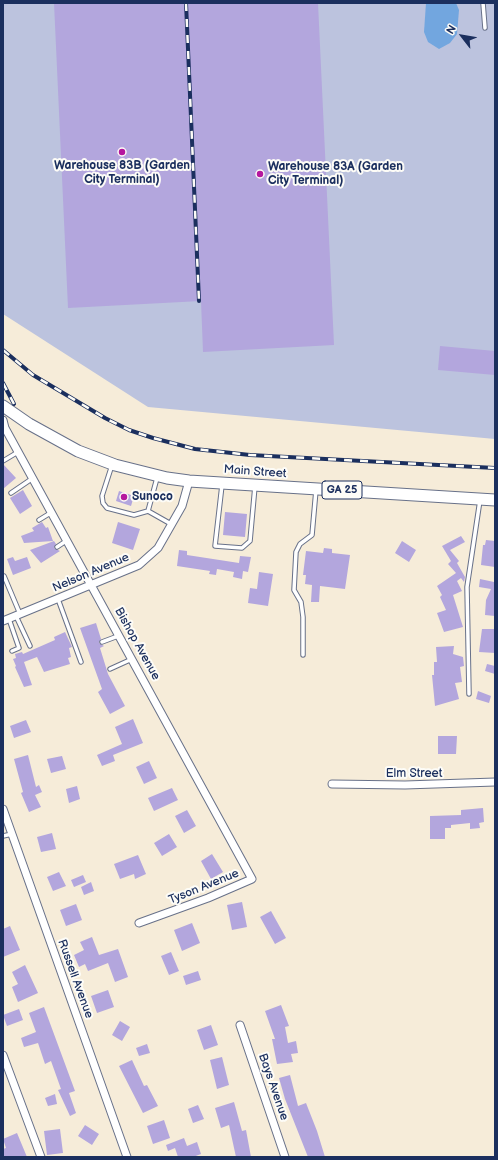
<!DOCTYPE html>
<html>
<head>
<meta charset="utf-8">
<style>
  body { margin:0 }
  #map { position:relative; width:498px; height:1160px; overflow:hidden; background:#f6ecd9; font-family:"Balsamiq Sans",sans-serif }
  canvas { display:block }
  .frame { position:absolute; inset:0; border:4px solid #1b2f5e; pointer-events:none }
  .north { position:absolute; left:442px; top:16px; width:40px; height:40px; -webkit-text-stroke:3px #fdfcf7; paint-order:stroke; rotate:301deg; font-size:11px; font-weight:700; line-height:16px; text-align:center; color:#1b2f5e }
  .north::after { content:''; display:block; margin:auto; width:14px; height:18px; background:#1b2f5e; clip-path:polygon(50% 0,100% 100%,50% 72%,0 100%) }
</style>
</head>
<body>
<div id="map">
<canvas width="498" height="1160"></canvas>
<div class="frame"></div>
<div class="north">N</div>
</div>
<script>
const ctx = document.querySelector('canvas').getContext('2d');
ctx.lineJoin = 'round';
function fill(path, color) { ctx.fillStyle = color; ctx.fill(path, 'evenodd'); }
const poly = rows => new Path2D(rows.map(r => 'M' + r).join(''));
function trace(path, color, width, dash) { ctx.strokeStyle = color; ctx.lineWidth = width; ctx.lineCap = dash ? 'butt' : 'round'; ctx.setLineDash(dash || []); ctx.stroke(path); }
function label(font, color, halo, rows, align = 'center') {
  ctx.font = font + ' "Balsamiq Sans",sans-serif'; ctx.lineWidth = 4; ctx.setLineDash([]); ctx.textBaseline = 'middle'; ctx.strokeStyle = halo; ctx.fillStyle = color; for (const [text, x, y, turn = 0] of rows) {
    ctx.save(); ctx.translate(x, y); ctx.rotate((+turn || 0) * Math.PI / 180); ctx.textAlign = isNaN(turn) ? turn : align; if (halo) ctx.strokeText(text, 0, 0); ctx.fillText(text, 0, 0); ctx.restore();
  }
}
fill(poly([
  [3,3,495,3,495,439,148,407,3,314]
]), '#bcc3de');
fill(poly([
  [426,3,456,3,459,10,457,34,450,43,439,49,428,42,424,32]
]), '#72a6df');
fill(poly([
  [54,3,318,3,334,345,203,352,201,301,68,308],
  [440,346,495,351,495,375,438,370],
  [3,464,16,478,3,489],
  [23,490,32,506,20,514,10,498],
  [119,491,134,496,131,506,116,501],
  [225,512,247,514,245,537,223,535],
  [42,522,46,528,48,527,53,541,24,543,21,536,34,531,32,528],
  [118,522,140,529,133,550,112,543],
  [461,536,465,542,450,550,459,561,457,563,465,577,464,582,461,578,457,581,462,591,453,595,463,627,444,632,437,613,446,610,440,597,442,595,437,586,456,573,448,564,451,561,442,546],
  [486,540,495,541,495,567,481,565,483,545,485,545],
  [54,541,56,544,54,548,60,551,41,563,30,550],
  [402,541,416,550,409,562,395,553],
  [324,548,332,549,332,553,350,555,345,589,320,586,319,602,311,602,312,585,305,584,306,575,303,575,306,551,323,553],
  [179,550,187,551,187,555,239,563,240,556,251,557,248,572,243,571,242,579,233,577,234,572,217,569,216,575,209,574,210,571,177,566],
  [13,557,15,561,27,557,31,568,13,575,7,559],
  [259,572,273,574,268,606,248,603,250,588,257,589],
  [480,579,494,582,495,580,495,616,485,615,486,600,491,589,479,587],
  [96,623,101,639,99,643,104,646,100,648,108,674,125,706,110,714,98,692,102,689,80,628],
  [482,629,495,629,495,653,479,652],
  [65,632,72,647,69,648,71,657,68,658,70,664,44,672,37,657,24,662,32,685,24,687,15,667,16,666,13,659,16,658,15,654,22,652,23,654,55,640,54,637],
  [454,646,453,654,463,657,464,666,460,667,462,682,455,683,459,699,435,706,432,675,434,675,434,662,437,662,436,647],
  [487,664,495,666,495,674,485,671],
  [478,691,491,696,489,703,476,699],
  [133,719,143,743,113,755,115,761,102,766,97,755,122,744,115,727],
  [26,720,31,732,14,738,10,726],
  [438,736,457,736,456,754,438,754],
  [28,755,36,787,39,785,42,792,35,795,41,807,29,812,21,793,23,792,14,759],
  [62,756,66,769,51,773,47,759],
  [149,761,157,778,144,784,136,767],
  [77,786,80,799,69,803,66,789],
  [172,788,178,800,154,811,148,798],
  [483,808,484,822,479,823,480,828,470,829,470,823,451,825,451,828,445,828,445,839,430,839,430,816,461,815,461,810],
  [187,810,196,826,184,833,175,816],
  [52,833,56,849,41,852,37,837],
  [169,834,177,847,162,856,154,843],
  [212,854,223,872,211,879,201,861],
  [138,855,146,874,135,879,134,874,120,879,114,864],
  [59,872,66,886,53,891,47,877],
  [83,875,86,882,74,887,71,880],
  [91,882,94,891,84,895,81,887],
  [242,902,247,927,232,930,227,905],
  [76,904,82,920,66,926,60,910],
  [271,911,286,938,275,944,260,917],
  [192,923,200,943,182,951,174,930],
  [10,926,20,950,3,957,3,929],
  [92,937,99,955,118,949,128,977,115,982,108,963,88,971,85,964,79,967,74,955,84,950,80,942],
  [171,952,179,971,169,975,161,956],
  [25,965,38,993,18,1002,12,987,18,984,12,972],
  [198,971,201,980,186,985,183,976],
  [108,990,114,1007,97,1013,91,996],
  [281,1005,289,1026,285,1027,288,1043,296,1041,298,1053,291,1054,293,1062,277,1064,272,1039,275,1039,265,1011],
  [44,1007,75,1091,69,1093,76,1113,70,1116,58,1090,61,1089,51,1061,45,1064,38,1043,24,1047,21,1038,36,1032,29,1013],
  [19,1009,23,1020,7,1026,3,1015],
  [120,1021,130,1027,122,1041,112,1035],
  [211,1025,218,1045,204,1050,197,1030],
  [147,1044,150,1053,139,1056,136,1048],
  [222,1057,229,1085,217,1089,210,1060],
  [132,1060,144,1086,147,1085,158,1106,143,1113,119,1066],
  [290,1075,298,1106,306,1103,317,1131,325,1157,308,1157,285,1099,279,1078],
  [55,1094,57,1104,48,1106,45,1098],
  [234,1102,242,1131,246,1130,251,1157,236,1157,229,1125,221,1128,215,1108],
  [198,1105,204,1119,193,1123,188,1109],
  [164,1120,170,1138,153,1144,147,1126],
  [85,1125,99,1134,92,1145,78,1136],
  [60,1129,63,1153,47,1155,44,1131],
  [17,1133,27,1157,3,1157,3,1149,6,1148,3,1139],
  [184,1138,187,1146,197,1142,201,1154,193,1157,178,1157,175,1148,168,1151,166,1145]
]), '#b3a6dd');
const lane = poly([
  [483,3,485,28],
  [3,461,18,452],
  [112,465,102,496,103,503,107,508,134,515,148,511],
  [157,478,148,511,171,524],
  [222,485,215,546,242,548,250,541,255,486],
  [11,493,33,478],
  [39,520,52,512],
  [57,547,66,541],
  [4,576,20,614],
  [58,599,81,662],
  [16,616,30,646],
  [9,619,19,648,12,651],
  [102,642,118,636],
  [303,655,303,617,301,602,294,590,296,552,300,544,312,535,316,490],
  [110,669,132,659],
  [469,694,467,587,480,500],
  [3,836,12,834]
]);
const street = poly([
  [3,420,5,428,252,879,208,898,139,923],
  [3,621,139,565,158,548,182,506,189,481],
  [332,784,405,785,495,782],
  [3,809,127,1157],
  [240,1025,285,1157],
  [3,1055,41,1157]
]);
const primary = poly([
  [3,406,29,424,78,451,115,465,167,478,189,481,495,500]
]);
trace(lane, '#687189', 5.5);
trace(street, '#687189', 9);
trace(primary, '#687189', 13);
trace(lane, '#fff', 3.5);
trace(street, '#fff', 7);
trace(primary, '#fff', 11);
const rail = poly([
  [186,3,199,301],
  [3,350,33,375,105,418,129,430,153,438,195,449,250,455,495,468],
  [3,383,14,404]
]);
trace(rail, '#1b2f5e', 4);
trace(rail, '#fdfcf7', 2.5, [8]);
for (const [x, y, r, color] of [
  [122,152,4,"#b5179e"],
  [260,174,4,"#b5179e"],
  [124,497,4,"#b5179e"]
]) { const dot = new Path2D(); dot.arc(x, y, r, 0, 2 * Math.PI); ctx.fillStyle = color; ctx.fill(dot); trace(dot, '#fdfcf7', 1.5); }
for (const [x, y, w] of [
  [342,490,40]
]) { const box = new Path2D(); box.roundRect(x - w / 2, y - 9, w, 18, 3); ctx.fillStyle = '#fdfcf7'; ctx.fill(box); trace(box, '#1b2f5e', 1); }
label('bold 11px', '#1b2f5e', null, [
  ["GA 25",342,490]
]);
label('bold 12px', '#1b2f5e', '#fdfcf7', [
  ["Warehouse 83B (Garden",122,166,"center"],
  ["City Terminal)",122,180,"center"],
  ["Warehouse 83A (Garden",268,167],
  ["City Terminal)",268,181],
  ["Sunoco",132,497]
], 'left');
label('12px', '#1b2f5e', '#fdfcf7', [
  ["Main Street",255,472,4],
  ["Nelson Avenue",91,573,-23],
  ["Bishop Avenue",137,644,61],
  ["Elm Street",414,774],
  ["Tyson Avenue",204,887,-22],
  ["Russell Avenue",75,979,70],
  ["Bays Avenue",273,1087,71]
]);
</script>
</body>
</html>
